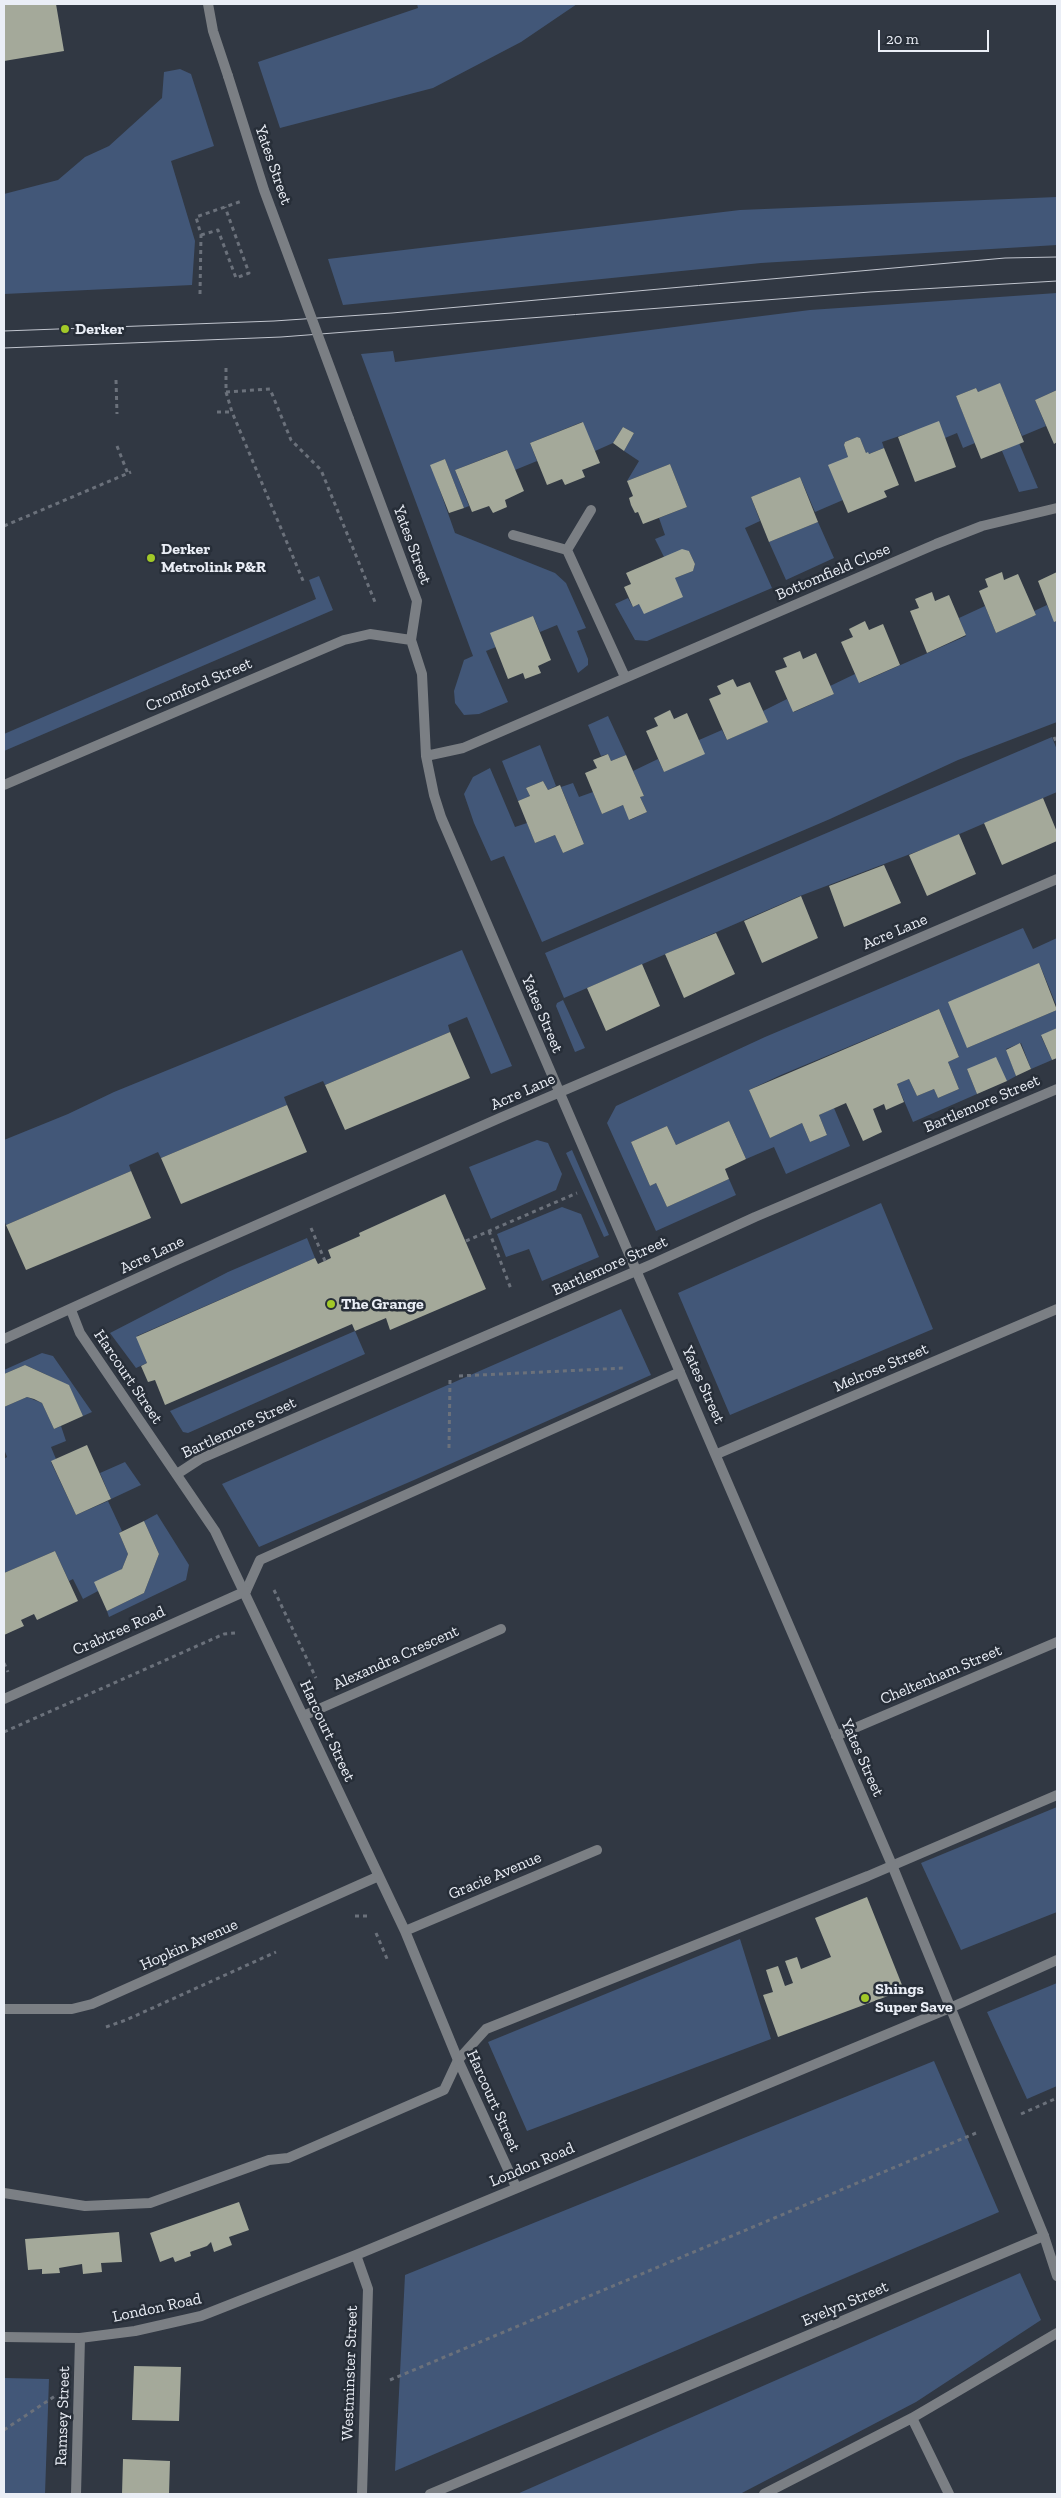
<!DOCTYPE html>
<html>
<head>
<meta charset="utf-8">
<style>
  body { margin:0 }
  #map { position:relative; width:1061px; height:2498px; overflow:hidden; background:#313843; font-family:"Zilla Slab",serif }
  canvas { display:block }
  .frame { position:absolute; inset:0; border:5px solid #eaeef6; pointer-events:none }
  .scale { position:absolute; left:878px; top:30px; width:111px; height:22px; box-sizing:border-box; border:2px solid #eaeef6; border-top:0; padding-left:6px; font-size:15px; line-height:18px; white-space:nowrap; color:#eaeef6; -webkit-text-stroke:4px #272e38; paint-order:stroke }
</style>
</head>
<body>
<div id="map">
<canvas width="1061" height="2498"></canvas>
<div class="frame"></div>
<div class="scale">20 m</div>
</div>
<script>
const ctx = document.querySelector('canvas').getContext('2d');
ctx.lineJoin = 'round';
function fill(path, color) { ctx.fillStyle = color; ctx.fill(path, 'evenodd'); }
const poly = rows => new Path2D(rows.map(r => 'M' + r).join(''));
function trace(path, color, width, dash) { ctx.strokeStyle = color; ctx.lineWidth = width; ctx.lineCap = dash ? 'butt' : 'round'; ctx.setLineDash(dash || []); ctx.stroke(path); }
function label(font, color, halo, rows, align = 'center') {
  ctx.font = font + ' "Zilla Slab",serif'; ctx.lineWidth = 5; ctx.setLineDash([]); ctx.textBaseline = 'middle'; ctx.strokeStyle = halo; ctx.fillStyle = color; for (const [text, x, y, turn = 0] of rows) {
    ctx.save(); ctx.translate(x, y); ctx.rotate((+turn || 0) * Math.PI / 180); ctx.textAlign = isNaN(turn) ? turn : align; if (halo) ctx.strokeText(text, 0, 0); ctx.fillText(text, 0, 0); ctx.restore();
  }
}
fill(poly([
  [417,4,577,4,521,42,433,88,280,128,258,62,418,8],
  [180,69,191,74,214,146,171,161,195,241,192,285,4,294,4,194,58,180,85,157,109,146,162,98,164,72],
  [1057,197,1057,245,761,263,343,305,328,259,740,210],
  [1057,293,1057,390,1035,400,1046,426,1022,436,1000,384,978,392,976,388,956,396,975,443,963,448,957,433,945,438,917,430,882,442,884,448,869,454,866,453,860,438,857,437,845,442,844,445,848,457,843,500,815,512,800,477,751,497,760,521,745,528,772,588,647,641,635,640,615,604,628,598,633,607,639,604,675,578,693,571,695,564,689,551,664,557,655,539,665,535,659,518,687,507,670,464,627,481,639,461,624,451,634,433,623,427,613,443,595,451,582,422,530,443,537,461,515,470,506,450,455,470,469,506,464,508,445,459,431,465,455,533,555,573,566,583,586,628,577,631,588,659,588,665,578,673,557,625,540,632,533,616,491,633,496,647,486,651,508,702,479,714,464,715,455,703,454,691,464,660,473,656,361,354,393,351,395,362,810,310],
  [1019,443,1038,488,1019,492,1002,451],
  [818,522,834,558,786,580,769,542],
  [319,576,333,610,4,751,4,734,316,599,309,580],
  [1047,605,1055,622,1057,621,1057,722,958,760,830,819,542,942,504,856,491,861,474,823,464,794,473,777,490,768,515,827,527,823,535,843,555,835,563,853,584,844,561,787,573,783,579,797,593,792,602,814,623,805,630,820,647,812,640,797,644,796,633,771,658,759,664,772,699,740,722,730,727,740,767,722,763,711,787,699,794,712,834,694,830,686,855,674,860,683,966,636,959,618,985,606,996,633,1036,615,1034,611],
  [608,716,626,755,611,761,608,754,601,756,588,725],
  [1052,737,1057,750,1057,792,934,845,800,896,564,998,545,953],
  [540,745,556,786,548,790,543,781,526,788,530,796,518,801,502,761],
  [1023,928,1033,949,1057,938,1057,1007,1039,963,967,1048,1057,1010,1057,1028,1041,1036,1052,1060,1031,1069,1021,1043,1006,1049,1016,1076,1007,1081,967,1069,977,1094,913,1122,897,1084,909,1079,917,1096,934,1089,938,1098,959,1089,948,1062,959,1057,939,1009,781,1075,749,1090,770,1138,802,1123,810,1142,827,1135,819,1115,834,1108,850,1146,786,1174,774,1147,746,1159,729,1121,676,1145,667,1126,631,1142,650,1186,656,1183,667,1207,729,1179,736,1195,656,1231,607,1123,616,1106,765,1037],
  [462,950,512,1066,491,1074,467,1017,448,1025,450,1032,325,1085,323,1081,284,1097,287,1105,161,1158,158,1152,129,1165,131,1171,6,1225,4,1220,4,1140,68,1114,114,1092],
  [563,1000,585,1048,575,1052,556,1006,557,1003],
  [537,1140,548,1143,562,1174,556,1190,491,1219,469,1167],
  [572,1150,609,1235,604,1237,566,1153],
  [881,1203,933,1329,730,1415,678,1293],
  [562,1207,581,1214,599,1257,542,1281,529,1249,506,1257,497,1234],
  [307,1238,315,1258,137,1336,147,1363,136,1368,110,1333,228,1272],
  [621,1309,651,1375,414,1480,259,1547,222,1484],
  [355,1331,365,1354,188,1433,183,1432,170,1411],
  [42,1353,53,1356,92,1412,83,1416,69,1386,43,1373,25,1365,4,1374,4,1370],
  [27,1397,42,1403,54,1429,61,1426,66,1441,51,1447,56,1459,51,1462,76,1515,108,1501,122,1531,119,1533,128,1554,122,1569,98,1591,83,1599,73,1579,69,1581,55,1551,4,1573,4,1459,7,1457,4,1449,4,1407],
  [125,1462,141,1485,111,1499,100,1473],
  [157,1514,189,1565,186,1580,109,1617,107,1611,144,1593,159,1554,144,1521],
  [1057,1807,1057,1912,961,1950,921,1863],
  [740,1939,771,2039,527,2131,488,2042],
  [1057,1983,1057,2086,1027,2099,987,2012],
  [934,2061,999,2212,395,2471,405,2275],
  [1020,2273,1041,2320,916,2402,740,2494,517,2494],
  [4,2378,49,2379,45,2494,4,2494]
]), '#425778');
fill(poly([
  [4,4,56,4,64,51,4,61],
  [1000,383,1024,442,981,459,956,396,976,388,978,392],
  [1057,390,1057,442,1054,444,1035,400],
  [939,421,956,467,915,482,898,437],
  [583,422,600,463,582,470,585,477,565,485,562,479,547,485,530,443],
  [623,427,634,433,624,451,613,443],
  [857,437,860,438,866,453,868,452,869,454,884,448,899,485,884,491,887,497,848,513,828,465,848,457,844,445,845,442],
  [507,450,524,491,505,500,507,507,493,513,489,506,472,512,455,470],
  [445,459,464,508,449,513,430,465],
  [670,464,687,507,643,524,638,512,635,513,631,505,629,498,633,496,627,481],
  [800,477,818,522,769,542,751,497],
  [682,549,689,551,695,564,693,571,675,578,683,597,644,614,639,604,633,607,624,587,631,584,626,573],
  [1002,572,1004,580,1018,574,1036,615,996,633,979,591,988,587,985,579],
  [1057,572,1057,621,1054,622,1038,581],
  [932,592,935,601,949,595,966,635,927,653,910,611,919,608,915,599],
  [533,616,551,660,538,666,541,673,525,679,523,673,508,679,490,633],
  [865,621,869,630,883,624,900,665,859,683,841,642,853,637,849,629],
  [800,651,803,659,816,653,834,694,793,712,775,671,787,667,783,658],
  [733,679,737,687,750,682,768,722,727,740,709,699,721,694,717,686],
  [670,710,674,719,687,713,705,754,664,772,646,731,658,726,654,718],
  [608,754,611,761,626,755,644,796,640,797,647,812,629,820,623,805,602,814,585,773,597,768,593,760],
  [543,781,548,790,560,785,584,844,563,853,555,835,535,843,518,801,530,796,526,788],
  [1043,798,1057,832,1057,841,1002,865,984,823],
  [959,834,976,874,927,896,909,855],
  [884,865,901,903,844,927,829,886],
  [801,896,818,938,762,963,744,921],
  [716,933,735,974,684,998,665,954],
  [1039,963,1057,1010,967,1048,948,1002],
  [642,964,660,1006,606,1031,587,988],
  [939,1009,959,1057,948,1062,959,1089,938,1098,934,1089,917,1096,909,1079,897,1084,904,1102,886,1110,884,1104,873,1109,882,1132,863,1141,846,1103,819,1115,827,1135,810,1142,802,1123,770,1138,749,1090],
  [1057,1028,1057,1058,1052,1060,1041,1035],
  [450,1032,470,1078,345,1130,325,1085],
  [1020,1043,1031,1069,1016,1076,1006,1050],
  [996,1057,1007,1081,977,1094,967,1069],
  [287,1105,307,1152,181,1204,161,1158],
  [729,1121,746,1159,725,1169,729,1179,667,1207,656,1183,650,1186,631,1142,667,1126,676,1145],
  [131,1171,151,1218,26,1270,6,1225],
  [445,1194,486,1289,390,1330,386,1318,355,1331,352,1324,165,1405,155,1380,148,1382,141,1366,147,1363,136,1337,315,1258,318,1264,331,1258,328,1250,360,1236,359,1233],
  [25,1365,69,1385,83,1416,54,1429,42,1403,34,1399,27,1397,4,1407,4,1374],
  [87,1445,111,1499,76,1515,51,1461],
  [144,1521,159,1554,144,1593,107,1611,94,1582,122,1569,128,1554,119,1533],
  [55,1551,78,1601,37,1620,34,1614,21,1620,24,1626,4,1635,4,1573],
  [867,1897,904,1990,778,2037,763,1995,773,1992,766,1970,778,1966,785,1986,793,1983,785,1961,797,1957,801,1969,831,1957,815,1918],
  [239,2202,249,2230,229,2237,232,2245,214,2252,211,2242,207,2246,190,2252,191,2256,175,2262,173,2257,160,2262,150,2233],
  [119,2232,122,2262,101,2263,102,2272,83,2274,82,2264,59,2268,60,2273,42,2274,42,2269,28,2270,25,2239],
  [134,2366,181,2367,179,2421,132,2420],
  [123,2459,170,2461,169,2494,122,2494]
]), '#a4a99a');
trace(poly([
  [201,235,218,230,236,278,249,273,225,207],
  [200,294,201,235,196,217,242,201],
  [226,368,226,392,232,412,304,583],
  [116,380,117,414],
  [226,392,270,389,291,440,321,470,375,602],
  [217,412,232,412],
  [117,446,128,474],
  [4,526,131,472],
  [1054,737,1057,744],
  [311,1228,325,1261],
  [489,1231,511,1289],
  [466,1241,577,1193],
  [459,1376,625,1368],
  [449,1448,450,1379],
  [274,1590,316,1678],
  [4,1663,8,1672],
  [4,1732,224,1634,235,1633],
  [355,1916,369,1916,369,1918],
  [376,1933,388,1961],
  [106,2027,126,2020,276,1952],
  [1021,2114,1057,2098],
  [390,2380,976,2133],
  [4,2430,55,2396]
]), '#6b717b', 3, [4, 4]);
trace(poly([
  [246,1591,260,1560,680,1372],
  [4,2193,85,2206,150,2203,269,2160,288,2158,444,2090,458,2060,486,2029,868,1876,1057,1795],
  [1044,2236,1057,2276],
  [912,2418,949,2494],
  [764,2494,912,2418,1057,2333]
]), '#7b7f84', 10);
trace(poly([
  [208,4,213,31,228,76],
  [349,419,417,601,411,640,422,674,426,756,434,795,441,817,892,1865,1044,2236,430,2494],
  [591,510,567,550,625,677],
  [513,535,567,550],
  [426,756,463,748,936,544,982,526,1057,508],
  [4,785,344,640,370,634,411,640],
  [71,1310,80,1333,215,1531,405,1931,458,2060,516,2187],
  [4,1339,177,1260,502,1117,1057,879],
  [717,1454,1057,1309],
  [177,1474,200,1459,650,1265,755,1217,1057,1089],
  [4,1699,246,1591],
  [303,1716,501,1629],
  [836,1736,1057,1642],
  [405,1931,597,1850],
  [4,2009,72,2009,92,2004,379,1876],
  [356,2255,368,2289,362,2494],
  [4,2337,80,2338,135,2331,201,2316,356,2255,950,2008,1057,1960],
  [76,2494,80,2338]
]), '#7b7f84', 10);
trace(poly([
  [4,331,274,321,392,313,1005,258,1057,257],
  [4,348,281,337,870,292,1057,281]
]), '#c1c5ce', 1);
trace(poly([
  [228,76,264,190,349,419]
]), '#7b7f84', 10);
for (const [x, y, r, color] of [
  [65,329,5,"#a2c928"],
  [151,558,5,"#a2c928"],
  [331,1304,5,"#a2c928"],
  [865,1998,5,"#a2c928"]
]) { const dot = new Path2D(); dot.arc(x, y, r, 0, 2 * Math.PI); ctx.fillStyle = color; ctx.fill(dot); trace(dot, '#272e38', 2); }
label('16px', '#eaeef6', '#272e38', [
  ["Yates Street",273,165,71],
  ["Yates Street",412,545,70],
  ["Bottomfield Close",833,572,-23],
  ["Cromford Street",199,685,-23],
  ["Acre Lane",895,932,-23],
  ["Yates Street",542,1014,67],
  ["Acre Lane",523,1092,-24],
  ["Bartlemore Street",982,1104,-23],
  ["Acre Lane",152,1255,-25],
  ["Bartlemore Street",610,1266,-24],
  ["Melrose Street",881,1368,-23],
  ["Harcourt Street",128,1377,56],
  ["Yates Street",703,1385,66],
  ["Bartlemore Street",239,1428,-25],
  ["Crabtree Road",119,1631,-24],
  ["Alexandra Crescent",396,1658,-24],
  ["Cheltenham Street",941,1675,-23],
  ["Harcourt Street",327,1731,65],
  ["Yates Street",862,1758,66],
  ["Gracie Avenue",495,1876,-23],
  ["Hopkin Avenue",189,1945,-24],
  ["Harcourt Street",493,2101,66],
  ["London Road",532,2165,-23],
  ["Evelyn Street",845,2304,-23],
  ["London Road",157,2308,-12],
  ["Westminster Street",350,2373,-88],
  ["Ramsey Street",63,2416,-88]
]);
label('bold 16px', '#eaeef6', '#272e38', [
  ["Derker",75,329],
  ["Derker",161,549],
  ["Metrolink P&R",161,567],
  ["The Grange",341,1304],
  ["Shings",875,1989],
  ["Super Save",875,2007]
], 'left');
</script>
</body>
</html>
